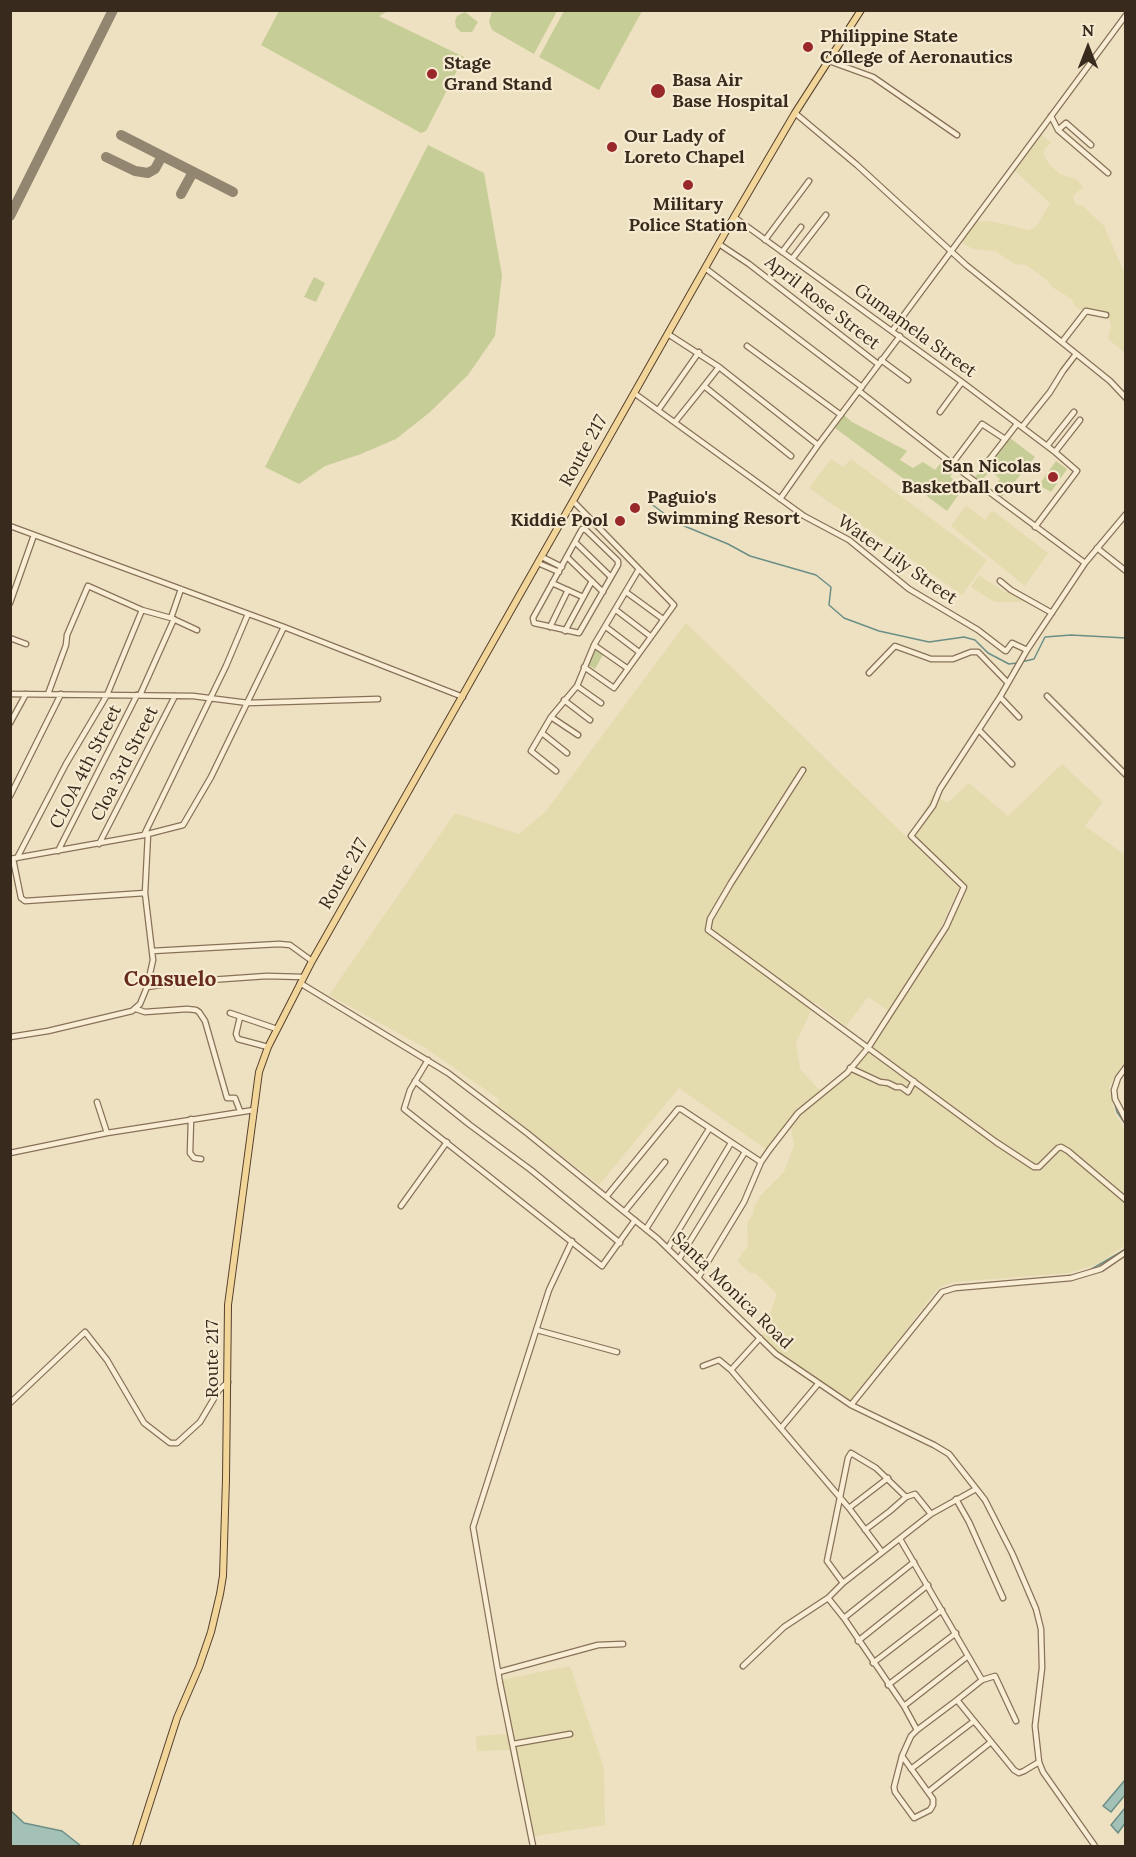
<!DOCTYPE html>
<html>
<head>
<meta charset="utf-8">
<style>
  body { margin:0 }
  #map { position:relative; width:1136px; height:1857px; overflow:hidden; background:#eee1c2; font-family:Lora,serif }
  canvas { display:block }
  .frame { position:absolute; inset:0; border:12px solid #382a1d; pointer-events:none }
  .north { position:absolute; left:1058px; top:18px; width:60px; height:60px; -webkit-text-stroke:4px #f6ebd1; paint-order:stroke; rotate:0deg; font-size:16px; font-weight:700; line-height:24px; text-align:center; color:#382a1d }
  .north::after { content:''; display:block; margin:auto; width:21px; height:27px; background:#382a1d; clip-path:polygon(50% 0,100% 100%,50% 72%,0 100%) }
</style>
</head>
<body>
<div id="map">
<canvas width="1136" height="1857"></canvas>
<div class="frame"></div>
<div class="north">N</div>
</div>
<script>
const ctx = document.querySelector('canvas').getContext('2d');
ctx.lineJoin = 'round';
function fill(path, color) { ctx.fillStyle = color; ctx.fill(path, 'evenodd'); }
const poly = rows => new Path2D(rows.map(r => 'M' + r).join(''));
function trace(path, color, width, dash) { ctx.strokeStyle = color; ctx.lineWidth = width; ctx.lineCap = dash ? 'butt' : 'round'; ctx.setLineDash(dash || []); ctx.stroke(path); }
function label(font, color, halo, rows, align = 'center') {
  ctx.font = font + ' Lora,serif'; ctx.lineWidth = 4.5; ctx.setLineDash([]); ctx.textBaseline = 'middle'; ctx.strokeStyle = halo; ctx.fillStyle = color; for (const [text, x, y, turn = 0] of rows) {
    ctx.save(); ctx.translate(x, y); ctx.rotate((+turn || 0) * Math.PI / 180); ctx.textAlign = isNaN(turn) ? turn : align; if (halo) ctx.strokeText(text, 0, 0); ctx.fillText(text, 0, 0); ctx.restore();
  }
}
fill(poly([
  [1041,134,1051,143,1045,148,1044,156,1050,165,1060,174,1076,179,1083,187,1073,196,1075,204,1083,206,1104,226,1123,270,1125,270,1125,351,1124,352,1108,339,1111,325,1106,312,1094,313,1079,309,1074,305,1072,299,1052,287,1046,279,1026,265,1015,264,995,251,973,249,960,242,976,221,991,221,1028,230,1036,227,1050,203,1015,171],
  [831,459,843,467,851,459,987,560,962,595,809,488],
  [966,505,985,520,992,510,1048,553,1025,586,951,526],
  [979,575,1006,593,1012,588,1033,602,995,602,971,587],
  [686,623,959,888,932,946,965,887,911,834,934,793,947,803,969,783,1008,816,1062,764,1103,802,1085,826,1125,855,1125,1060,1109,1087,1115,1113,1125,1132,1125,1197,1062,1145,1056,1147,1039,1165,1034,1165,869,1045,917,968,889,1011,868,997,846,1026,815,1002,796,1043,800,1069,821,1092,804,1105,767,1150,679,1088,599,1185,497,1105,500,1100,427,1049,329,995,455,813,519,834,546,811],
  [869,1050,995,1143,1038,1168,1057,1150,1066,1150,1125,1201,1125,1245,1098,1264,1069,1273,954,1282,938,1288,851,1403,777,1352,761,1336,769,1328,766,1324,777,1294,755,1273,750,1273,737,1261,748,1246,747,1223,753,1214,754,1207,761,1195,784,1172,794,1145,791,1127,800,1115,849,1075],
  [570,1666,604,1768,605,1825,530,1837,500,1680],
  [507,1734,510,1750,477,1751,476,1736]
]), '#e4dbaf');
fill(poly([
  [279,11,388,11,379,16,464,57,426,131,421,133,261,45],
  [492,11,492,10,557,11,534,54,492,30,489,22],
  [564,11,642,11,599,90,539,57],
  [465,12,478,22,472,32,461,32,456,27,455,21,457,16],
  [428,145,484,173,502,275,495,336,468,375,429,413,396,439,361,454,325,466,299,484,265,467],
  [314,277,325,283,316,302,304,297],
  [844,415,852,422,907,451,900,460,913,468,923,462,935,470,943,460,955,469,950,477,964,487,947,511,835,428],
  [1010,438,1035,457,1002,497,992,489,1000,479,990,471,981,481,975,477],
  [1056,461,1067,469,1051,492,1039,485],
  [594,648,604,653,595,669,586,664]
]), '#c7cd96');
const water = poly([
  [1125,1780,1125,1795,1111,1812,1103,1806,1125,1780],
  [1125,1808,1125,1823,1118,1833,1111,1825,1125,1808],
  [10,1810,24,1823,62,1831,81,1846,11,1846,10,1810]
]);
fill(water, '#a4c1b8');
trace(water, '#6b8f86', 1.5);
trace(poly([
  [650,503,677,523,728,544,750,556,816,575,831,587,829,605,844,618,879,631,929,642,964,637,975,640,988,653,1009,664,1017,663],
  [1021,662,1034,659,1045,637,1071,635,1126,638],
  [1112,1092,1117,1112,1126,1125],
  [1090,1270,1126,1249]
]), '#6b8f86', 1.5);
trace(poly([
  [121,135,233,192],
  [106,157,135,171,148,173,155,169,162,156],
  [181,194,193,172],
  [10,216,113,10]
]), '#938670', 10);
const minor = poly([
  [829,61,873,77,957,135],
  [795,113,857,165,966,265,1110,381,1126,398],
  [1051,116,1058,130,1108,173],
  [1058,130,1066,123,1091,145],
  [734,217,962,382,1055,452,1077,471,1035,527],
  [765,240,809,181],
  [719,244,749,264,878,364],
  [782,252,801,227],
  [792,259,826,215],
  [705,268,862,387],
  [892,331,1126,15],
  [668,334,719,367,818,445],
  [1062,342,1086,311,1106,315],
  [747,346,841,415],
  [881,360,908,380],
  [704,386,719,367],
  [859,391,965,474,1085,563],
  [634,393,804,516,849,540,909,589,978,630,1004,650,1006,651,1012,643,1027,650],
  [659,409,699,352],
  [940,412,962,382],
  [675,422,704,386,791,456],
  [1022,427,1050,392,1063,371,1076,354],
  [1047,446,1074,412],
  [1055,452,1080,420],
  [952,464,982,424,1005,439],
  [986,464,1017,424],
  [780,499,818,445,900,336],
  [573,501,674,605,614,688,584,667],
  [10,526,284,627,463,697],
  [582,529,586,530,618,561,618,565,579,633,534,623,533,618,582,529],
  [576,543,611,577],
  [1097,548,1126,571],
  [542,557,562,567],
  [568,558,603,592],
  [538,563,559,572],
  [1000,581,1011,590,1052,613],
  [552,583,583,597],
  [181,589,171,618,197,630],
  [626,592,663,619],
  [10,603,34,535],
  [616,610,650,636],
  [550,627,568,590],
  [606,627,639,652],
  [565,631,592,581],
  [10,638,26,644],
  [594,645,627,668],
  [869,673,895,646,931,659,953,659,971,652,978,652,1008,683],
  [577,686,601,703],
  [10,694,193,696,248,703,378,699],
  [48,694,66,645,67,635,88,586,142,610,171,618],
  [140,695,174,619],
  [1047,696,1126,775],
  [1000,697,1019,717],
  [564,700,590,720],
  [551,717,578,735],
  [10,723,26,694],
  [979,730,1012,764],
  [542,733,567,753],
  [803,770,731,883,710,919,708,930,996,1142,1034,1167,1039,1167,1058,1148,1061,1147,1068,1151,1126,1200],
  [556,771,531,751,551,717,577,686,594,645,639,569],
  [10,796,61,694],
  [144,835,226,666,248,614],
  [99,844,175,696],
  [58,851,137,695],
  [17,858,66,764,107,695,142,610],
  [10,859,144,835,183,825,211,777,284,627],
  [13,859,21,898,25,901,145,893],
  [152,951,279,944,290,945,312,961],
  [300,983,448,1073,527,1133,658,1239,776,1354,851,1405,934,1445,949,1454,985,1500,1012,1553,1036,1609,1041,1629,1042,1668,1035,1726,1039,1762,1043,1772,1095,1846],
  [147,987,181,982,267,976,303,977],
  [136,1009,145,1012,187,1009,196,1010,199,1012,205,1021,227,1098,235,1098,240,1111],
  [230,1013,277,1029],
  [240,1017,236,1034,238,1039,268,1047],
  [10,1037,48,1031,132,1011,140,1004,147,987,153,960,145,893,148,834],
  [428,1060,410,1090,404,1109,602,1266,635,1220],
  [1126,1067,1118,1078,1114,1090,1115,1099,1126,1120],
  [850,1068,880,1082,888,1083,896,1087,901,1087,908,1092,914,1081],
  [415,1081,470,1125,531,1170,620,1243],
  [97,1102,107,1133],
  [191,1119,190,1153,194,1158,201,1159],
  [10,1153,107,1133,254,1110],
  [606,1197,678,1109,681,1109,761,1162],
  [401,1206,447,1142],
  [625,1211,665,1162],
  [646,1229,709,1129],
  [668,1248,731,1143],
  [679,1259,745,1152],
  [698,1278,744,1202,761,1162,770,1149,798,1113,847,1073,868,1048,946,927,964,887,911,836,933,806,940,789,1000,697,1027,650,1085,563,1126,514],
  [537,1330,617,1352],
  [703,1366,719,1360,731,1370,849,1508,882,1552],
  [731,1370,760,1338],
  [10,1403,85,1332,107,1360,144,1423,170,1443,177,1443,200,1422,219,1390,228,1382],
  [851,1405,942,1292,955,1288,1071,1278,1101,1269,1126,1252],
  [781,1428,818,1384],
  [956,1499,969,1522,1003,1598],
  [849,1508,888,1478],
  [865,1530,890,1511,906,1497],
  [900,1539,982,1680],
  [843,1583,827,1561,848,1458,851,1453,876,1468,906,1497,915,1494,931,1514],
  [828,1598,844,1618,904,1706,917,1730,957,1700,1014,1770,1019,1773,1024,1771,1039,1762],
  [844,1618,914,1562],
  [858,1641,928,1585],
  [873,1663,942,1610],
  [743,1666,784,1627,828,1598,843,1583,931,1514,976,1489],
  [499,1672,598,1645,623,1644],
  [888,1685,956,1633],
  [957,1700,982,1680,995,1676,1016,1721],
  [904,1706,968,1656],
  [917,1730,911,1736,902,1756,894,1787,895,1792,914,1818,930,1810,933,1805,933,1799,928,1792],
  [513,1744,570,1734],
  [902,1756,928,1792,991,1742],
  [911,1769,974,1721],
  [533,1846,500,1683,473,1527,549,1290,572,1241]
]);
const major = poly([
  [136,1846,177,1718,199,1667,211,1632,220,1594,223,1576,226,1479,228,1305,259,1072,268,1047,312,961,734,217,795,113,861,10]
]);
trace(minor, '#887159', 7);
trace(major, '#56402d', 8);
trace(minor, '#f9eed5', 4.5);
trace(major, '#f2d599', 6);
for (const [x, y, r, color] of [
  [808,47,6,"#98282a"],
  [432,74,6,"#98282a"],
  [658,91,8,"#98282a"],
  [612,147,6,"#98282a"],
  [688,185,6,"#98282a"],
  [1053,477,6,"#98282a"],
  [635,508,6,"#98282a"],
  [620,521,6,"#98282a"]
]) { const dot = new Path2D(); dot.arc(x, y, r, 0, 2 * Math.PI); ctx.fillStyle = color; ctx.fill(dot); trace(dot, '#f6ebd1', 2); }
label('bold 18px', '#382a1d', '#f6ebd1', [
  ["Philippine State",820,37],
  ["College of Aeronautics",820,58],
  ["Stage",444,64],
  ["Grand Stand",444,85],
  ["Basa Air",672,81],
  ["Base Hospital",672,102],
  ["Our Lady of",624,137],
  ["Loreto Chapel",624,158],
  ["Military",688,205,"center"],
  ["Police Station",688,226,"center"],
  ["San Nicolas",1041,467,"right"],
  ["Basketball court",1041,488,"right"],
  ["Paguio's",647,498],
  ["Swimming Resort",647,519],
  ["Kiddie Pool",608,521,"right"]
], 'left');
label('18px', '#382a1d', '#f6ebd1', [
  ["April Rose Street",822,303,38],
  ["Gumamela Street",915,331,36],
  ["Route 217",584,451,-61],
  ["Water Lily Street",897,560,35],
  ["Cloa 3rd Street",125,764,-63],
  ["CLOA 4th Street",86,767,-63],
  ["Route 217",344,874,-60],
  ["Santa Monica Road",732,1291,44],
  ["Route 217",213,1359,-90]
]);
label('bold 21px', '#652a1c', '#f6ebd1', [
  ["Consuelo",170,980]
]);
</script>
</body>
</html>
